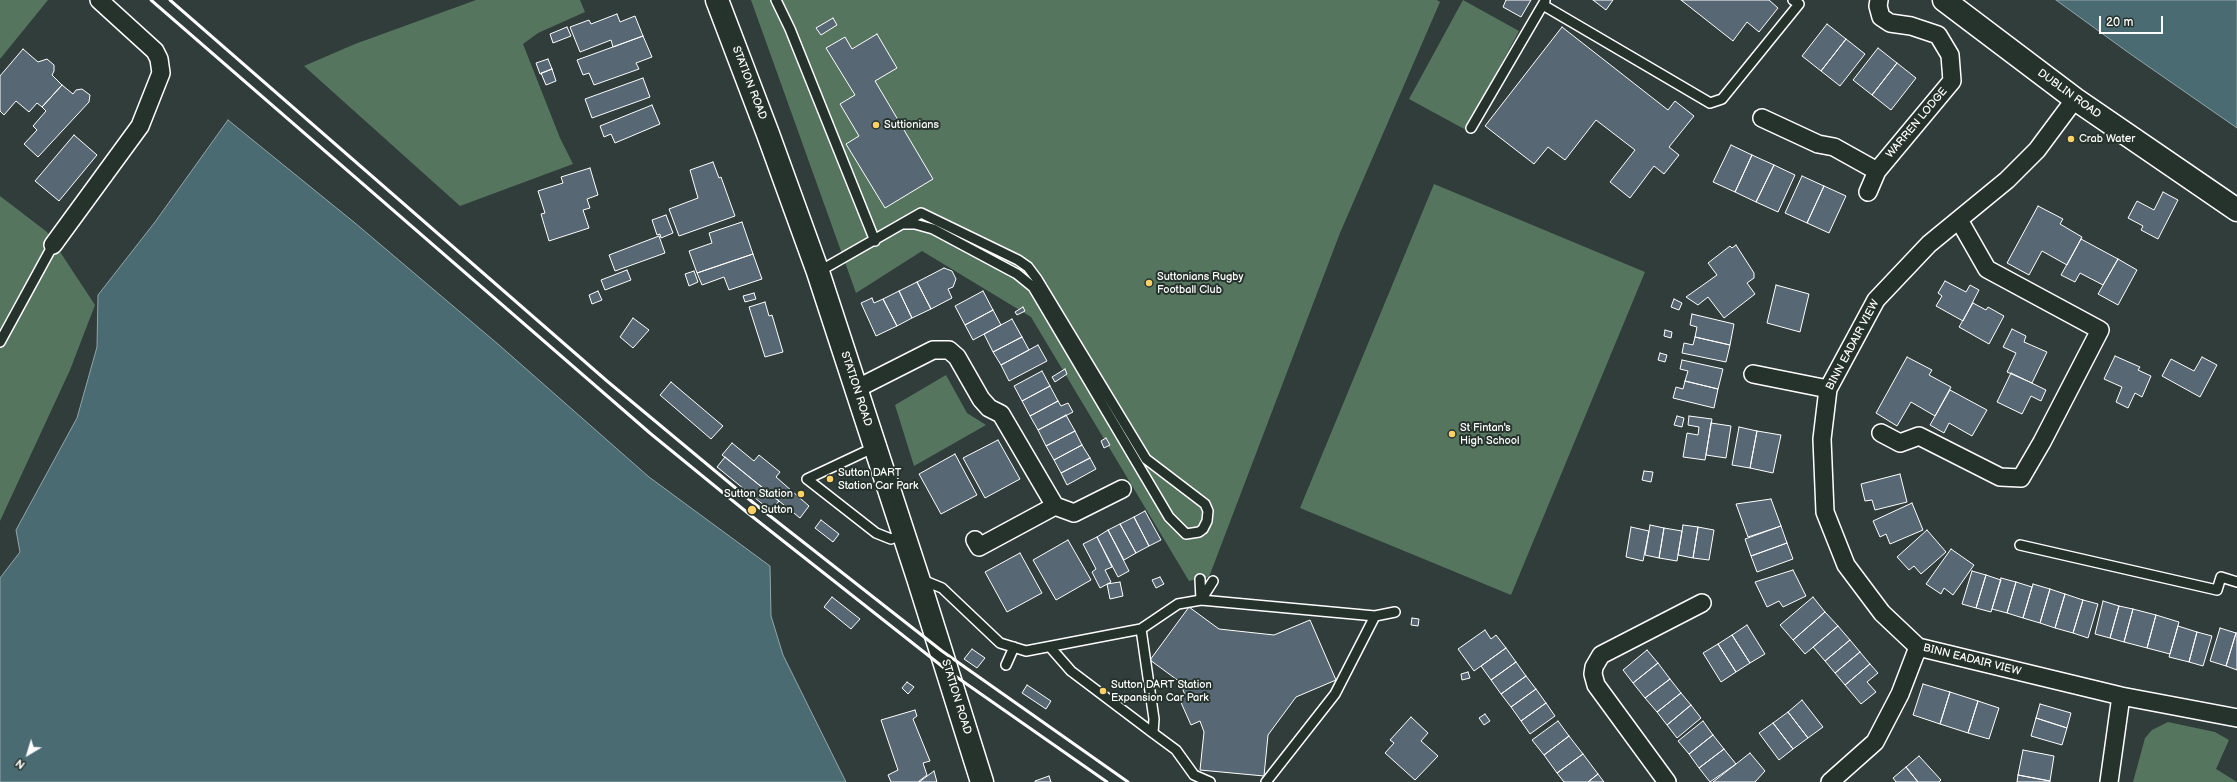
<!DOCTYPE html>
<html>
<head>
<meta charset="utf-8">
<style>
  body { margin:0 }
  #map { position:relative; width:2237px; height:782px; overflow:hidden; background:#303d3b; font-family:"Balsamiq Sans",sans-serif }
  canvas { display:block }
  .north { position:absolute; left:8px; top:734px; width:40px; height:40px; -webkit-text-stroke:3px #26332d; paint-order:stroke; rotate:218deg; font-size:11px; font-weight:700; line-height:16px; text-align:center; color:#fff }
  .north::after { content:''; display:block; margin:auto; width:14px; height:18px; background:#fff; clip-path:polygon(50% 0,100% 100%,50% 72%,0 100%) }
  .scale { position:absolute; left:2099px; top:16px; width:64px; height:18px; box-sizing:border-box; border:2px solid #fff; border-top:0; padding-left:5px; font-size:12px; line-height:14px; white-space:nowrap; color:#fff; -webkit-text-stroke:3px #26332d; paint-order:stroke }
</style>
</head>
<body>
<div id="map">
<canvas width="2237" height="782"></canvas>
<div class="north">N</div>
<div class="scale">20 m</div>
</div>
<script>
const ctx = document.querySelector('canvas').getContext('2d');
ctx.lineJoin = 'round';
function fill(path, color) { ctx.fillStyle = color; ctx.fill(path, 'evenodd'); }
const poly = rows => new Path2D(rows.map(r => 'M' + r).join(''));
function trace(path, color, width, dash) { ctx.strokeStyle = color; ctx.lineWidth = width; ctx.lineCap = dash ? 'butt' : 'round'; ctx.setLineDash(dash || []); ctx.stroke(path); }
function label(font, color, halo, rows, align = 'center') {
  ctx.font = font + ' "Balsamiq Sans",sans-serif'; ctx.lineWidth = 4; ctx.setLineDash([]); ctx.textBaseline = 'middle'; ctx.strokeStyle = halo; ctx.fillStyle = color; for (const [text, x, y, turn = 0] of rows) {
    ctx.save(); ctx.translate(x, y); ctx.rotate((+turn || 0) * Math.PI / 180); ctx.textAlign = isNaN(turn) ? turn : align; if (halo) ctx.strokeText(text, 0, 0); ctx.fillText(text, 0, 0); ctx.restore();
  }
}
fill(poly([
  [0,0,48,0,0,59],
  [476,0,580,0,585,12,538,33,523,44,560,138,573,164,460,206,304,66,355,44],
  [751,0,1437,0,1440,2,1340,233,1209,577,1189,581,1031,317,922,251,856,293],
  [1463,0,1519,31,1466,130,1409,99],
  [1434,184,1645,272,1511,595,1300,508],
  [0,196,47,232,95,305,70,370,0,521],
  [946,375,967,413,986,425,914,466,895,405],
  [2168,722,2215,732,2229,740,2216,769,2237,782,2133,782,2145,738,2152,730]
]), '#55755f');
const water = poly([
  [2056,0,2237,0,2237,128,2129,53,2056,0],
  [228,120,355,223,499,345,649,477,770,566,771,616,783,655,846,782,0,782,0,578,20,552,16,530,77,418,97,347,98,295,155,222,228,120]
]);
fill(water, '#4a6b71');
trace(water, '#92a6aa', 1);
const building = poly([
  [1506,0,1531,0,1521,17,1503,7,1506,0],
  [1593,0,1613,0,1606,10,1593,0],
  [1681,0,1769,0,1778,8,1759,32,1747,22,1733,41,1681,0],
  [617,14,620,22,635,16,643,36,613,47,611,40,580,52,570,27,589,20,591,24,617,14],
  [833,18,837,25,821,35,816,28,833,18],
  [1827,24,1846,39,1821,71,1802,56,1827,24],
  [567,27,571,36,553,43,550,34,567,27],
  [1562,27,1668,110,1675,101,1694,116,1669,147,1679,155,1664,174,1654,166,1630,198,1610,182,1635,150,1596,120,1565,160,1548,147,1534,164,1485,126,1562,27],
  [877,34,897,68,875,81,933,179,885,208,846,144,859,136,840,104,855,95,826,48,845,37,852,49,877,34],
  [643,36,652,57,636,63,639,69,594,85,589,73,583,75,577,60,643,36],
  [1846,39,1865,54,1840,86,1821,71,1846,39],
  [1878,48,1897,63,1872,95,1853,80,1878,48],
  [23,49,38,62,47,59,54,65,54,71,52,75,62,85,42,107,37,103,29,112,16,101,4,115,0,111,0,76,23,49],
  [548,59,552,69,540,74,536,63,548,59],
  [1897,63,1916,78,1891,110,1872,95,1897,63],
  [552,69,556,81,546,85,541,73,552,69],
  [643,78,650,97,592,118,585,99,643,78],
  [62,85,73,94,76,90,82,89,90,95,89,102,38,157,24,144,37,130,33,126,46,111,42,107,62,85],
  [652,105,660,124,615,143,611,134,604,137,600,126,652,105],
  [74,135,97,155,59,201,35,181,74,135],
  [1731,145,1752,155,1735,192,1713,182,1731,145],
  [1752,155,1774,165,1756,202,1735,192,1752,155],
  [713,162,719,178,721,177,735,216,679,236,669,209,698,198,690,170,713,162],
  [1774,165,1795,175,1778,212,1756,202,1774,165],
  [590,168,598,195,587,199,590,208,583,210,589,228,549,241,541,214,545,213,538,191,563,183,561,177,590,168],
  [1802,176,1824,186,1807,223,1785,213,1802,176],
  [1824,186,1846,196,1829,233,1807,223,1824,186],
  [2163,192,2178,200,2158,239,2141,230,2143,226,2128,218,2137,201,2154,210,2163,192],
  [2038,206,2063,219,2060,224,2082,237,2067,265,2042,251,2029,275,2007,263,2038,206],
  [666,215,673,233,661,238,660,234,657,235,652,220,666,215],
  [742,222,753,254,697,273,689,251,712,243,709,233,742,222],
  [659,236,665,253,615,271,609,255,659,236],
  [2081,239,2118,259,2103,285,2080,273,2075,282,2061,275,2081,239],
  [1736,245,1754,273,1754,278,1747,283,1755,294,1724,318,1708,297,1698,305,1686,297,1717,275,1708,263,1730,246,1732,248,1736,245],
  [753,254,762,279,729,290,724,277,702,285,697,273,753,254],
  [2118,259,2137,270,2118,305,2098,294,2118,259],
  [944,268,952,271,956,279,953,287,948,289,952,298,931,309,917,282,944,268],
  [627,270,631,280,605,290,601,280,627,270],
  [694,271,698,282,689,286,685,274,694,271],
  [1945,281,1966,292,1970,285,1979,290,1963,321,1936,306,1942,296,1938,293,1945,281],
  [917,282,931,309,912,318,899,291,917,282],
  [1776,285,1809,294,1800,332,1767,323,1776,285],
  [598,291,602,300,592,304,589,295,598,291],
  [899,291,912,318,897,326,883,299,899,291],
  [983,291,993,310,965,325,955,306,983,291],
  [754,293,756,299,745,302,743,296,754,293],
  [872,298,874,303,883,299,897,326,876,336,861,303,872,298],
  [1674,299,1682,303,1679,310,1671,307,1674,299],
  [765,302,769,316,772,315,783,352,765,357,749,307,765,302],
  [1973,303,1986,310,1988,307,2004,316,1989,344,1959,327,1973,303],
  [1023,307,1025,311,1017,315,1015,312,1023,307],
  [993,310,1001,325,973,340,965,325,993,310],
  [1692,314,1734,324,1730,345,1695,337,1697,327,1690,325,1692,314],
  [633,318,649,330,633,348,620,337,633,318],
  [1012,319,1022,337,993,352,984,334,1012,319],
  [2012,329,2026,336,2024,342,2047,352,2032,383,2007,372,2016,353,2003,347,2012,329],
  [1665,330,1672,332,1671,338,1664,336,1665,330],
  [1022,337,1029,350,1001,365,993,352,1022,337],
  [1695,337,1730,345,1726,362,1682,353,1684,343,1693,345,1695,337],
  [1038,345,1047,361,1009,381,1001,365,1038,345],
  [1660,353,1667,355,1665,362,1658,360,1660,353],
  [2115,356,2140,367,2138,370,2151,376,2142,397,2135,393,2128,408,2116,402,2122,387,2104,379,2115,356],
  [1907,357,1932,370,1929,375,1951,387,1935,416,1911,402,1897,426,1876,413,1907,357],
  [2202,357,2217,365,2200,397,2162,376,2171,359,2194,371,2202,357],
  [1682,360,1723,369,1718,389,1685,381,1688,371,1680,369,1682,360],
  [1065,369,1067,374,1055,382,1052,377,1065,369],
  [1042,371,1050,386,1022,401,1014,386,1042,371],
  [2011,373,2046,390,2041,401,2031,396,2022,414,1997,402,2011,373],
  [1685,381,1718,389,1714,408,1673,398,1676,387,1683,389,1685,381],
  [671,382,723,426,711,439,660,395,671,382],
  [1050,386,1058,401,1030,416,1022,401,1050,386],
  [1950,390,1987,410,1972,436,1949,423,1944,433,1930,425,1950,390],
  [1058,401,1061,406,1068,403,1073,412,1038,430,1030,416,1058,401],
  [1066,415,1075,431,1046,446,1038,430,1066,415],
  [1677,416,1684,418,1682,427,1674,425,1677,416],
  [1689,416,1712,419,1705,460,1683,457,1687,433,1698,435,1699,427,1688,425,1689,416],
  [1711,423,1731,426,1726,458,1706,455,1711,423],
  [1739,427,1757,431,1750,468,1732,465,1739,427],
  [1075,431,1082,445,1054,460,1046,446,1075,431],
  [1757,431,1781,435,1773,473,1750,468,1757,431],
  [1106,438,1110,445,1104,448,1101,441,1106,438],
  [998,440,1020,479,985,498,963,458,998,440],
  [732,443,754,461,759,455,780,472,776,477,809,506,800,518,722,455,732,443],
  [1082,445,1090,458,1061,473,1054,460,1082,445],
  [955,454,977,495,941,514,919,474,955,454],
  [725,457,779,501,771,511,717,467,725,457],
  [1090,458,1096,469,1067,485,1061,473,1090,458],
  [1644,471,1653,472,1651,482,1642,480,1644,471],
  [1900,474,1907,502,1875,510,1872,500,1865,501,1861,484,1900,474],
  [1771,499,1781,526,1748,537,1736,504,1771,499],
  [1912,503,1923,530,1890,544,1886,534,1880,537,1873,521,1912,503],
  [1145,511,1161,540,1149,546,1134,517,1145,511],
  [1134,517,1149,546,1136,553,1120,524,1134,517],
  [821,520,839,534,833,542,815,528,821,520],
  [1120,524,1136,553,1124,560,1108,530,1120,524],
  [1650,525,1664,528,1659,558,1645,555,1650,525],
  [1683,525,1698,527,1693,558,1678,555,1683,525],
  [1781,526,1787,543,1751,556,1745,539,1781,526],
  [1631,527,1649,531,1643,561,1626,557,1631,527],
  [1698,527,1714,530,1709,560,1693,558,1698,527],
  [1664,528,1682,531,1677,561,1659,558,1664,528],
  [1108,530,1129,571,1118,577,1097,537,1108,530],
  [1927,530,1946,552,1921,574,1914,566,1909,570,1897,557,1927,530],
  [1097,537,1112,567,1105,570,1111,582,1100,588,1092,572,1096,569,1083,544,1097,537],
  [1068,540,1091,580,1056,600,1033,560,1068,540],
  [1787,543,1793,559,1757,572,1751,556,1787,543],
  [1951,549,1974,565,1953,595,1944,588,1941,594,1926,584,1951,549],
  [1020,553,1042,593,1007,612,985,572,1020,553],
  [1793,570,1806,596,1783,607,1779,601,1767,607,1755,582,1793,570],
  [1972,571,1986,575,1976,608,1962,604,1972,571],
  [1986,575,2001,580,1991,612,1976,608,1986,575],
  [1160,577,1164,584,1156,588,1152,580,1160,577],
  [2001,578,2016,582,2007,613,1992,609,2001,578],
  [1120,582,1123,596,1110,599,1107,584,1120,582],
  [2016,582,2032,587,2023,618,2007,613,2016,582],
  [2033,584,2050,589,2040,623,2023,618,2033,584],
  [2050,589,2065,594,2055,628,2040,623,2050,589],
  [2065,594,2083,600,2073,633,2055,628,2065,594],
  [832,597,860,619,851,629,824,607,832,597],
  [1813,597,1825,612,1793,640,1780,625,1813,597],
  [2083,600,2098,604,2088,638,2073,633,2083,600],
  [2103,601,2119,606,2110,638,2095,634,2103,601],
  [2119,606,2133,609,2124,642,2110,638,2119,606],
  [1189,607,1219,629,1274,635,1310,620,1336,680,1296,697,1268,735,1264,776,1200,770,1204,732,1200,721,1191,725,1179,698,1185,695,1180,682,1150,660,1189,607],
  [2133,609,2156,615,2147,648,2124,642,2133,609],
  [1825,612,1838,626,1805,654,1793,640,1825,612],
  [2156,615,2179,622,2170,654,2147,648,2156,615],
  [1412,618,1419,619,1418,626,1411,625,1412,618],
  [1747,625,1765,654,1750,663,1732,635,1747,625],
  [1838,626,1850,640,1825,661,1813,647,1838,626],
  [2178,626,2197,632,2189,662,2169,657,2178,626],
  [2220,628,2236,633,2226,666,2210,661,2220,628],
  [1485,630,1491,639,1496,635,1506,648,1474,671,1458,649,1485,630],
  [2197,632,2212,636,2203,666,2189,662,2197,632],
  [2236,633,2237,633,2237,670,2226,666,2236,633],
  [1732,635,1750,663,1736,672,1718,644,1732,635],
  [1850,640,1860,652,1835,673,1825,661,1850,640],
  [1718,644,1736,672,1721,682,1703,653,1718,644],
  [1506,648,1516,662,1491,680,1481,666,1506,648],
  [972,649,985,658,977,668,964,659,972,649],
  [1647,650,1658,663,1633,683,1623,670,1647,650],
  [1860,652,1870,664,1845,685,1835,673,1860,652],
  [1516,662,1526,676,1501,694,1491,680,1516,662],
  [1658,663,1670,679,1645,698,1633,683,1658,663],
  [1870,664,1878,673,1867,682,1876,692,1861,704,1845,685,1870,664],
  [1468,672,1470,678,1462,680,1461,674,1468,672],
  [1526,676,1536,689,1511,707,1501,694,1526,676],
  [1670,679,1681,693,1657,712,1645,698,1670,679],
  [907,682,914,687,908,694,902,688,907,682],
  [1923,684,1950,692,1940,724,1913,715,1923,684],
  [1027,685,1051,701,1046,709,1022,693,1027,685],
  [1536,689,1546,703,1521,721,1511,707,1536,689],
  [1950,692,1978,701,1968,733,1940,724,1950,692],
  [1681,693,1691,705,1667,725,1657,712,1681,693],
  [1802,700,1823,727,1808,738,1788,712,1802,700],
  [1978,701,1999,708,1989,739,1968,733,1978,701],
  [1546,703,1555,716,1530,734,1521,721,1546,703],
  [2040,704,2071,713,2067,728,2036,718,2040,704],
  [1691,705,1701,718,1677,738,1667,725,1691,705],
  [915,710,917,716,913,719,930,761,923,763,927,775,918,782,891,782,888,775,898,770,881,720,915,710],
  [1788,712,1808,738,1793,749,1773,723,1788,712],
  [1485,714,1490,721,1484,725,1479,718,1485,714],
  [1411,717,1428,733,1421,741,1438,756,1415,780,1385,753,1394,743,1390,740,1411,717],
  [2036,718,2067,728,2062,745,2031,736,2036,718],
  [1558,721,1569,736,1544,755,1532,740,1558,721],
  [1703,721,1713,735,1689,754,1678,741,1703,721],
  [1773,723,1793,749,1779,760,1759,733,1773,723],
  [1713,735,1724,749,1699,768,1689,754,1713,735],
  [1569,736,1583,754,1557,773,1544,755,1569,736],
  [1724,749,1736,764,1710,782,1699,768,1724,749],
  [2023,750,2054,756,2050,781,2018,775,2023,750],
  [1750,753,1765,771,1755,782,1713,782,1750,753],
  [1583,754,1598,774,1588,782,1564,782,1557,773,1583,754],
  [1919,756,1941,780,1939,782,1918,782,1906,767,1919,756],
  [1906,767,1918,782,1896,782,1893,778,1906,767],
  [934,771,937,782,919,782,934,771],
  [1598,774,1604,782,1588,782,1598,774],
  [2018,775,2050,781,2050,782,2017,782,2018,775],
  [1049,776,1051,782,1035,782,1035,781,1049,776]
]);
fill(building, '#576773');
trace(building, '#fff', 1);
const service = poly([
  [776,0,790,29,875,241],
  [1543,5,1710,103,1722,99,1799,4,1793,0],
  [1471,128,1545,1],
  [818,272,921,213,1018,260,1028,267,1037,279,1146,459,1205,504,1208,511,1207,521,1203,529,1199,532,1186,534,1169,517,1033,287,1017,274,933,229,915,224,902,224],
  [0,342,53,245],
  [875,447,807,479,876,533,891,539,904,534],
  [2020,545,2217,590,2221,577,2237,582],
  [920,579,942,588,1000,643,1026,651,1141,629,1154,719,1153,733,1071,671,1050,647],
  [1200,579,1201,600],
  [1201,600,1213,581],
  [1141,629,1178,604,1201,600,1375,616,1395,612],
  [1006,665,1014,647],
  [1153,733,1176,750,1194,775,1210,782],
  [1266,782,1335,694,1375,616]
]);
const minor = poly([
  [2075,99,2037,150,2007,180,1929,244,1876,300,1828,389,1822,439,1825,512,1846,565,1882,613,1918,647,2121,696,2237,718],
  [1762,118,1818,144,1834,147,1877,171],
  [1868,192,1877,171,1952,81,1950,55,1938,35,1911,26,1890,23,1881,17,1878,6,1879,0],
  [53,245,140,126,161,73,159,59,155,51,99,0],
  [1753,374,1828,389],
  [856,389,933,350,949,350,957,357,981,399,989,408,1001,414,1055,506],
  [1881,433,1900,443,1919,436,2000,477,2021,478,2042,442,2100,330,1987,269,1959,220],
  [975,540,979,547,1055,506,1074,513,1122,489],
  [1667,782,1596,685,1593,674,1594,667,1601,655,1702,603],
  [1830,782,1875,742,1900,694,1918,647],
  [2109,782,2121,696]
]);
const secondary = poly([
  [717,0,768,134,818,272,918,578,982,782],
  [1944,0,2075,99,2237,210]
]);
trace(service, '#fff', 12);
trace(minor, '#fff', 20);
trace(secondary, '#fff', 25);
trace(service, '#26332d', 9);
trace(minor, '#26332d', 17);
trace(secondary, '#26332d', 22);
trace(poly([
  [151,0,651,434,749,514,948,671,1107,782],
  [170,0,607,381,756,505,942,651,1128,782]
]), '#fff', 3);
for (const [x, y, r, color] of [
  [876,125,4,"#ffd166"],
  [2071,139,4,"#ffd166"],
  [1149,283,4,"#ffd166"],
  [1452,434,4,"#ffd166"],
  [830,479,4,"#ffd166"],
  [801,494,4,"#ffd166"],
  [752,510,5,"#ffd166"],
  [1103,691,4,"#ffd166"]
]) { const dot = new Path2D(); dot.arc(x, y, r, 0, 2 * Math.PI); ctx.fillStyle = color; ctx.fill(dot); trace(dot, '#26332d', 1.5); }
label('11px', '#fff', '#26332d', [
  ["STATION ROAD",749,83,69],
  ["DUBLIN ROAD",2069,94,36],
  ["WARREN LODGE",1917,123,-50],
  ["BINN EADAIR VIEW",1853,345,-62],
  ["STATION ROAD",856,389,72],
  ["BINN EADAIR VIEW",1972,660,14],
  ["STATION ROAD",956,697,73]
]);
label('11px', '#fff', '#26332d', [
  ["Suttionians",884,125],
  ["Crab Water",2079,139],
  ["Suttonians Rugby",1157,277],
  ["Football Club",1157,290],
  ["St Fintan's",1460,428],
  ["High School",1460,441],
  ["Sutton DART",838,473],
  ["Station Car Park",838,486],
  ["Sutton Station",793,494,"right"],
  ["Sutton",761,510],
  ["Sutton DART Station",1111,685],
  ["Expansion Car Park",1111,698]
], 'left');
</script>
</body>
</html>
